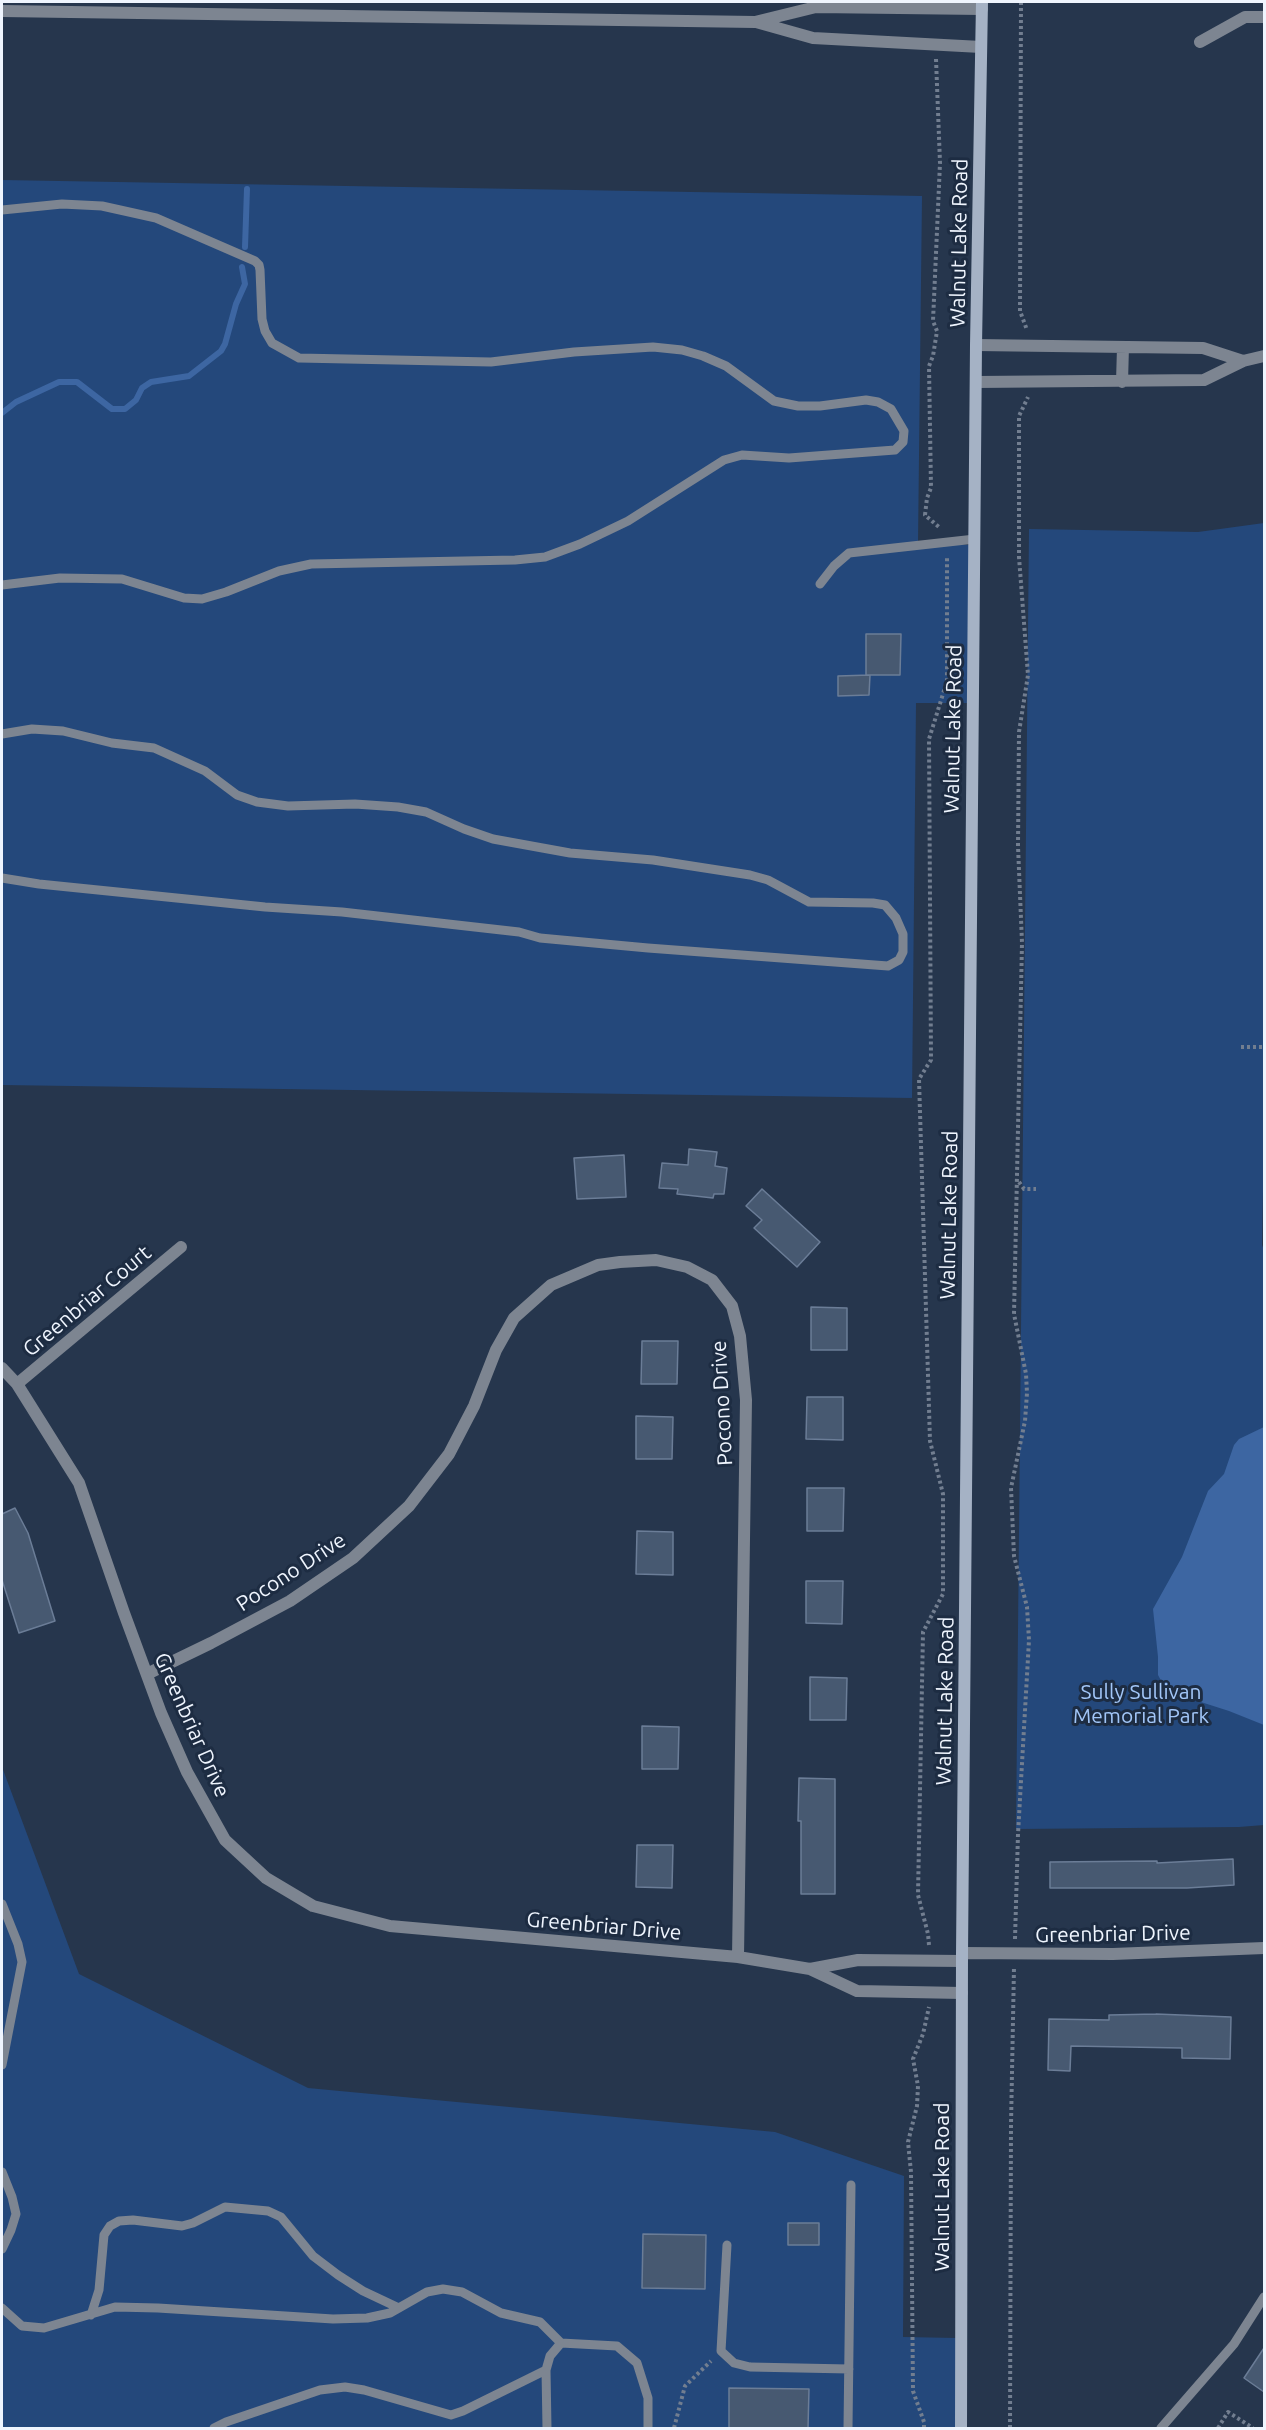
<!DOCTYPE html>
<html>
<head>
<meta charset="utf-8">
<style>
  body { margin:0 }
  #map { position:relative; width:1266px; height:2430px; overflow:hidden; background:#26364d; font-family:Ubuntu,sans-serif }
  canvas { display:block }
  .frame { position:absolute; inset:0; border:3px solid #eff5fe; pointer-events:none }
</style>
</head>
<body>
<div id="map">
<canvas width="1266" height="2430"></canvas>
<div class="frame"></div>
</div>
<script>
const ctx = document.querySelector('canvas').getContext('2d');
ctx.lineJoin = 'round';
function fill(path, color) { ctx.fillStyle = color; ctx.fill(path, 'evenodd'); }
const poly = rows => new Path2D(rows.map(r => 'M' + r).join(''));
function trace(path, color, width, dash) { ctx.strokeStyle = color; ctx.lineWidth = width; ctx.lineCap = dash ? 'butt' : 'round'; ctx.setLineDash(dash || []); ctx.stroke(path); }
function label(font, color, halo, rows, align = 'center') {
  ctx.font = font + ' Ubuntu,sans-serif'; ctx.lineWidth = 6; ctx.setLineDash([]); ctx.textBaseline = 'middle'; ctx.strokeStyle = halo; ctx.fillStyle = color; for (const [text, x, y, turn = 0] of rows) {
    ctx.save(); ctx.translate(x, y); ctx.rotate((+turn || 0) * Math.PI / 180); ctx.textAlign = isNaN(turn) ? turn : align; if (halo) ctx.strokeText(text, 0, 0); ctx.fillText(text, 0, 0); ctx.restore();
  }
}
fill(poly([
  [2,180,922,196,918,543,972,545,970,703,916,703,912,1098,2,1085],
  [1264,523,1264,1137,1262,1245,1264,1250,1264,1825,1239,1827,1016,1829,1029,529,1198,532],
  [2,1767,79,1974,308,2088,775,2132,904,2176,903,2337,957,2338,956,2428,2,2428]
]), '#24487b');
fill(poly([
  [1264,1427,1264,1725,1229,1711,1182,1696,1165,1688,1158,1675,1158,1657,1153,1609,1182,1557,1208,1491,1224,1474,1234,1445,1239,1439]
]), '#3d66a2');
trace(poly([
  [245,247,247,189],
  [2,413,16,402,59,382,77,382,112,409,125,409,136,400,142,388,151,382,189,376,221,351,225,344,236,304,245,284,242,267]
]), '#3d66a2', 6);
const building = poly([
  [866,634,901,634,900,675,866,675,866,634],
  [870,675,869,695,838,696,838,676,870,675],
  [689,1149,717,1152,715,1166,727,1168,724,1194,714,1194,713,1198,677,1194,678,1189,659,1188,662,1163,688,1165,689,1149],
  [624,1155,626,1197,577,1199,574,1158,624,1155],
  [762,1189,820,1242,797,1267,754,1228,762,1220,746,1206,762,1189],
  [811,1307,847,1308,847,1350,811,1350,811,1307],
  [642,1341,678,1341,677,1384,641,1384,642,1341],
  [807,1397,843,1397,843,1440,806,1439,807,1397],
  [636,1416,673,1417,672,1459,636,1459,636,1416],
  [807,1488,844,1488,843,1531,807,1531,807,1488],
  [15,1508,28,1533,55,1621,19,1633,2,1580,2,1514,15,1508],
  [637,1531,673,1532,673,1575,636,1574,637,1531],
  [806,1581,843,1581,842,1624,806,1623,806,1581],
  [810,1677,847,1678,846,1720,810,1720,810,1677],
  [642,1726,679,1727,678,1769,642,1769,642,1726],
  [799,1778,835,1779,835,1894,801,1894,801,1821,798,1821,799,1778],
  [637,1845,673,1845,672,1888,636,1887,637,1845],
  [1233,1859,1234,1885,1187,1888,1050,1888,1050,1862,1157,1861,1157,1863,1233,1859],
  [1156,2014,1231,2017,1230,2059,1182,2058,1182,2048,1071,2046,1070,2071,1048,2070,1049,2019,1109,2020,1109,2015,1156,2014],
  [788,2223,819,2223,819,2245,788,2245,788,2223],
  [643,2234,706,2235,705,2289,642,2288,643,2234],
  [1264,2348,1264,2392,1244,2378,1264,2348],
  [729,2388,809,2389,808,2428,729,2428,729,2388]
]);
fill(building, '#475971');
trace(building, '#6b7d97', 1.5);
trace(poly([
  [1021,2,1020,311,1027,330],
  [936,59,940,163,933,321,937,331,933,356,929,366,931,488,927,498,925,515,940,528],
  [1241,1047,1264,1047],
  [1019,1182,1024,1189,1036,1189],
  [1015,1939,1018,1834,1029,1640,1027,1607,1014,1556,1011,1488,1025,1421,1027,1393,1026,1374,1014,1314,1022,943,1018,846,1019,732,1028,675,1019,557,1019,416,1028,397],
  [929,1945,928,1934,918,1895,923,1632,943,1594,943,1494,930,1441,919,1079,931,1060,929,739,947,681,947,557],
  [674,2428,685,2386,711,2361],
  [924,2428,924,2422,913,2391,911,2172,908,2142,917,2106,918,2086,913,2059,923,2034,929,2007],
  [1010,2428,1011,2125,1014,1967],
  [1218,2428,1228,2412,1253,2428]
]), '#727e90', 4, [3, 3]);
trace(poly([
  [2,210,62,204,102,206,156,218,255,261,259,265,260,270,262,319,265,331,272,343,299,358,491,362,574,352,653,347,682,350,703,356,726,366,774,401,798,406,820,406,866,400,878,402,891,409,904,431,903,442,895,450,789,458,742,455,724,460,628,521,580,544,545,557,515,560,311,564,279,571,226,592,202,599,184,598,122,579,60,578,2,585],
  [820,584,834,566,849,553,975,539],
  [2,734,32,729,63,731,112,743,154,748,205,771,237,795,257,802,288,806,355,804,398,807,426,812,464,829,493,839,570,853,653,860,750,875,768,880,809,902,873,903,885,905,896,918,903,934,903,952,899,960,888,966,648,948,540,938,519,932,342,912,265,907,39,884,2,878],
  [2,1904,18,1944,22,1962,2,2065],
  [2,2172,12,2197,16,2214,11,2230,2,2249],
  [727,2245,721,2351,734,2363,750,2367,849,2369],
  [2,2308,22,2326,44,2328,115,2307,158,2308,333,2319,367,2318,390,2313,427,2292,443,2289,462,2292,501,2313,540,2322,561,2343,617,2346,637,2363,648,2398,648,2428],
  [91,2315,99,2290,104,2235,110,2226,119,2221,133,2220,182,2226,193,2223,225,2207,268,2211,281,2217,313,2256,338,2275,363,2291,399,2308],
  [214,2428,226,2422,320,2390,345,2387,364,2390,451,2415,463,2411,546,2370],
  [547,2428,546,2370,550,2356,561,2343],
  [848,2428,851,2185],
  [1161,2428,1234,2344,1264,2297]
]), '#7d8591', 9);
trace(poly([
  [2,11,755,22,816,7,982,9],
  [756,22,813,38,981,47],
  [1200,42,1245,17,1264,17],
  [976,345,1203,348,1243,361],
  [976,382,1204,380,1243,361,1264,356],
  [1122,382,1123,347],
  [2,1368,17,1384,79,1483,124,1613,161,1713,187,1772,225,1840,266,1878,313,1906,390,1926,738,1957,810,1969],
  [17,1384,181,1247],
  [147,1674,211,1643,290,1601,353,1558,409,1506,449,1454,474,1406,496,1350,514,1318,551,1285,598,1265,620,1262,656,1260,687,1267,712,1280,732,1306,740,1336,746,1400,738,1957],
  [962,1953,1113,1954,1264,1948],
  [962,1961,858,1960,810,1969,857,1991,962,1993]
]), '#7d8591', 12);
trace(poly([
  [961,2428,962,1953,976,345,982,2]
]), '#a5b2c5', 12);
label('21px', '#eff5fe', '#1d2c42', [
  ["Walnut Lake Road",959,243,-89],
  ["Walnut Lake Road",953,729,-89],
  ["Walnut Lake Road",949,1215,-89],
  ["Greenbriar Court",87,1301,-40],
  ["Pocono Drive",722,1403,-93],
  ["Pocono Drive",291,1572,-33],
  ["Walnut Lake Road",945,1701,-89],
  ["Greenbriar Drive",192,1725,66],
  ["Greenbriar Drive",604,1926,5],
  ["Greenbriar Drive",1113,1934,-1],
  ["Walnut Lake Road",942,2187,-90]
]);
label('21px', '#a2c6f8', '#1d2c42', [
  ["Sully Sullivan",1141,1692],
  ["Memorial Park",1141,1716]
]);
</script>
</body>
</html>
